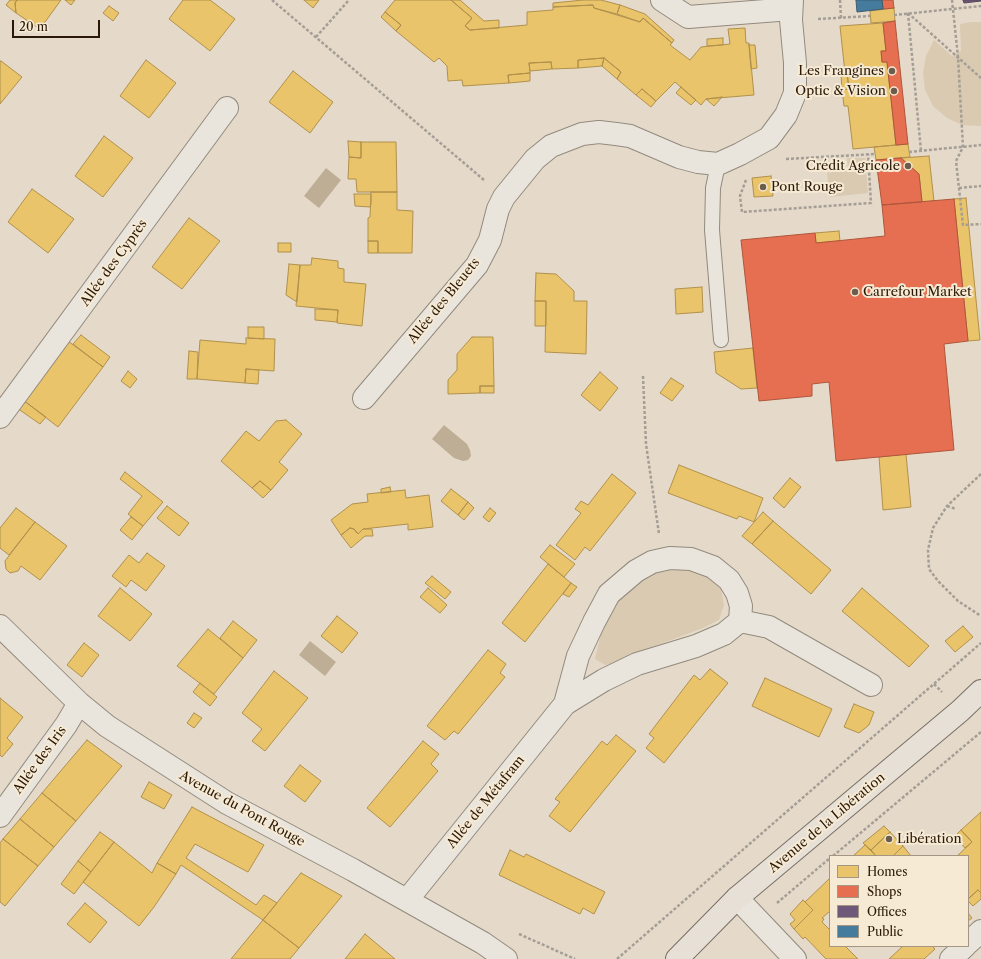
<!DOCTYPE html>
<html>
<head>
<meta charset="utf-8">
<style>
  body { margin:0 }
  #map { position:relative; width:981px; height:959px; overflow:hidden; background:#e5dac9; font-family:"Libre Caslon Text",serif }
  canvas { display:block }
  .legend { position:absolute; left:829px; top:855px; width:140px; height:92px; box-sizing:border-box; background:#f6ead4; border:1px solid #a49682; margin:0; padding:5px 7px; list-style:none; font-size:12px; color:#2a1807 }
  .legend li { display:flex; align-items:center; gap:8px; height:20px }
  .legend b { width:20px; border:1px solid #a49682 }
  .scale { position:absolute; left:12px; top:20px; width:88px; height:18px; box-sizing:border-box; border:2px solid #2a1807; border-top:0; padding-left:5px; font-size:12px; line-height:14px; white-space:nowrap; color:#2a1807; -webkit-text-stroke:3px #f6ead4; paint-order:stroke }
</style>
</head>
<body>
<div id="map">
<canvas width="981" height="959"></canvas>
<ul class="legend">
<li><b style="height:11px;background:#e9c46a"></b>Homes</li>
<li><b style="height:11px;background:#e76f51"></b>Shops</li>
<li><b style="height:11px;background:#6d597a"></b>Offices</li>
<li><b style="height:11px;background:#457b9d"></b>Public</li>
</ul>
<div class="scale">20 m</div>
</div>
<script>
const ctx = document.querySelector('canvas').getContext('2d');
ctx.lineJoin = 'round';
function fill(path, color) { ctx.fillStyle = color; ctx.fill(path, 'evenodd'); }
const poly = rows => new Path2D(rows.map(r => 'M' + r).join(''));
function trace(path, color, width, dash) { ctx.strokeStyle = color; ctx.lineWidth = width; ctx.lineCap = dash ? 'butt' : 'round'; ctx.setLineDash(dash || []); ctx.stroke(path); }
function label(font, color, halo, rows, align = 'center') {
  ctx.font = font + ' "Libre Caslon Text",serif'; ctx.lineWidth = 4; ctx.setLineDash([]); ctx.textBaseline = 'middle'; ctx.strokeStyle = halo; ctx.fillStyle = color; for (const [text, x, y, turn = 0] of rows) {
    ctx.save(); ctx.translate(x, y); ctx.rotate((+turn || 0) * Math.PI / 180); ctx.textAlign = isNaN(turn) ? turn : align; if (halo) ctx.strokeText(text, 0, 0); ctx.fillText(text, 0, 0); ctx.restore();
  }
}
fill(poly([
  [971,22,981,22,981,126,979,126,962,125,947,118,933,106,925,90,923,73,926,56,934,40,952,56,961,51,960,24],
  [847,158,865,158,868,193,830,197,827,173,848,170],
  [671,567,690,568,707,576,721,589,724,605,719,620,703,628,655,646,616,663,605,665,595,659,603,625,619,597,641,577]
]), '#d9cab1');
fill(poly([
  [326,168,341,180,319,208,304,196],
  [444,425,467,444,470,450,471,456,468,460,463,461,454,458,432,439],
  [310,641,336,662,325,676,299,655]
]), '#beae95');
const homes = poly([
  [10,0,17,0,15,3,16,13,6,5,10,0],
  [17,0,61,0,40,29,16,13,15,3,17,0],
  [65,0,75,0,71,5,65,0],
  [183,0,210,0,235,19,210,51,169,19,183,0],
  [304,0,319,0,313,8,304,0],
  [395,0,451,0,472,18,465,26,470,30,527,25,527,12,553,10,553,7,593,5,594,8,640,22,643,18,672,43,670,45,690,60,701,47,730,44,728,29,745,28,746,43,749,43,754,95,706,99,701,105,675,82,656,101,642,89,636,95,617,79,621,72,604,58,578,60,578,68,552,69,551,62,529,63,530,73,508,75,509,83,463,86,462,80,448,81,447,66,439,58,434,62,396,31,401,25,385,12,395,0],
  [451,0,460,0,484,21,499,20,499,28,470,30,465,26,472,18,451,0],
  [583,0,601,0,620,5,617,14,594,8,593,5,553,7,553,3,583,0],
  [620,5,645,14,674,40,672,43,643,18,640,22,617,14,620,5],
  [109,6,119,13,113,21,103,13,109,6],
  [894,8,895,21,871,23,870,11,894,8],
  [385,12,401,25,396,31,381,17,385,12],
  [883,23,886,51,881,51,882,62,887,62,896,145,853,149,848,106,844,106,842,90,849,89,847,73,845,73,840,26,883,23],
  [723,38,723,45,707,46,707,39,723,38],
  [749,45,755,45,757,68,751,69,749,45],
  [604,58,621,72,617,79,602,66,604,58],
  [604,58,602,66,578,68,578,60,604,58],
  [146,60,176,83,149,118,120,96,146,60],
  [1,61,22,77,0,104,0,62,1,61],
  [551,62,552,69,530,71,529,63,551,62],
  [293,71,333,102,310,133,269,102,293,71],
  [530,73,530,81,509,83,508,75,530,73],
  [847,73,849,89,842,90,841,74,847,73],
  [681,87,696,100,691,105,676,93,681,87],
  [642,89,656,101,651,107,636,95,642,89],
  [722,97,714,106,706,99,722,97],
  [104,136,133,158,103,197,75,176,104,136],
  [348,141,361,142,361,158,349,157,348,141],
  [361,142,396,142,397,192,357,192,356,179,348,179,349,157,361,158,361,142],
  [908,144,910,157,876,160,874,147,908,144],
  [929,156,934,201,922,202,919,174,901,158,929,156],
  [771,176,773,196,754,197,752,178,771,176],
  [32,189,74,219,48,253,8,222,32,189],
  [371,192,397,192,397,210,413,211,412,253,378,253,378,241,368,241,368,218,370,217,371,192],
  [354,194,371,194,371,204,370,207,355,206,354,194],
  [966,198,980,340,968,341,954,199,966,198],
  [189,218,220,241,182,289,152,267,189,218],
  [839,231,840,241,816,243,815,233,839,231],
  [368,241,378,241,378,253,368,253,368,241],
  [278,243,291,243,291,252,278,252,278,243],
  [312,258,338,261,338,268,344,269,344,282,366,284,362,326,337,323,338,310,296,306,300,265,311,265,312,258],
  [289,264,300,265,297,302,286,295,289,264],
  [536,273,556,274,574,291,574,301,587,301,586,354,545,352,546,301,535,301,536,273],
  [702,287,703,312,676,314,675,289,702,287],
  [535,301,546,301,546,326,535,326,535,301],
  [315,309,338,310,337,322,315,320,315,309],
  [248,327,264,327,264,339,248,338,248,327],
  [81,335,110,357,103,367,73,344,81,335],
  [472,337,493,337,494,386,480,386,480,393,448,394,448,380,457,370,457,354,472,337],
  [246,338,275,339,274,371,246,369,245,383,197,379,200,340,246,344,246,338],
  [68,341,103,367,58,427,23,400,68,341],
  [753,348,757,388,741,389,716,373,714,352,753,348],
  [189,351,198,352,197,379,187,379,189,351],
  [246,369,259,370,258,384,245,383,246,369],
  [128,371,137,379,130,388,121,381,128,371],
  [600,372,618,388,600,411,581,395,600,372],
  [671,378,684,386,672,401,660,393,671,378],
  [480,386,494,386,494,393,480,393,480,386],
  [23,400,46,417,40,424,17,408,23,400],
  [286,420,302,434,279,462,288,470,271,490,260,481,252,488,221,461,246,431,259,441,276,421,286,420],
  [906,454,911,507,883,510,879,457,906,454],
  [679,465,763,498,754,522,739,516,737,519,668,493,679,465],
  [125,472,163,502,143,526,128,514,142,496,120,479,125,472],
  [612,474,636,493,590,551,585,547,575,560,556,545,581,513,575,509,581,501,588,505,612,474],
  [790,478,801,487,784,508,773,498,790,478],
  [260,481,271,490,263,498,252,488,260,481],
  [390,487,391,492,381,493,381,489,390,487],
  [451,489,468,502,458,515,441,501,451,489],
  [405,490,406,498,429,495,433,527,408,530,408,524,363,529,358,534,354,529,350,528,341,535,331,520,352,504,368,502,367,494,405,490],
  [468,502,474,508,464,520,458,515,468,502],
  [167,506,189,523,179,536,157,518,167,506],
  [16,508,35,522,9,555,0,548,0,528,16,508],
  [490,508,496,513,489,522,483,517,490,508],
  [763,512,773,521,752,544,742,536,763,512],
  [131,517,143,526,132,540,120,530,131,517],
  [773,521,831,570,811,594,752,544,773,521],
  [35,522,67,546,40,580,21,566,18,571,10,573,6,569,5,561,35,522],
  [350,528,354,529,358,534,363,529,372,529,373,536,365,536,351,548,341,535,350,528],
  [550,545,575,564,564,577,540,557,550,545],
  [147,553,165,566,146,591,131,580,126,587,112,576,129,555,139,563,147,553],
  [548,564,571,583,525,642,502,623,548,564],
  [432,576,451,592,445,599,425,583,432,576],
  [571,583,577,587,569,597,563,594,571,583],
  [120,588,152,614,130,641,98,616,120,588],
  [428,588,447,605,440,613,420,597,428,588],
  [862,588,929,646,909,667,842,611,862,588],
  [337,616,358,633,342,653,321,636,337,616],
  [233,621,257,640,243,658,220,638,233,621],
  [963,626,973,637,955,652,945,641,963,626],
  [208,629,243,658,214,694,177,666,208,629],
  [84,643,99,655,82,677,67,665,84,643],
  [488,650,506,664,500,673,505,677,458,734,454,731,445,740,427,726,488,650],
  [710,669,728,683,664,763,646,748,654,738,649,734,694,675,700,680,710,669],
  [274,671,308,698,265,751,252,741,262,729,242,713,274,671],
  [765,678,832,709,819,737,752,706,765,678],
  [200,683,217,697,210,706,193,692,200,683],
  [0,698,23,717,7,738,13,744,2,757,0,755,0,698],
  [854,704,874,712,869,725,859,733,844,727,854,704],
  [194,713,202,718,194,728,187,723,194,713],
  [616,735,636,751,570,832,549,816,560,802,555,799,602,741,607,745,616,735],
  [87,740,122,766,76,821,42,793,87,740],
  [423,741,439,754,431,764,438,771,390,827,367,808,423,741],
  [300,765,321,781,305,802,284,786,300,765],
  [149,782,172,795,164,809,141,797,149,782],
  [42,793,76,821,54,847,20,819,42,793],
  [192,807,264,845,248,872,195,844,186,858,256,905,264,895,277,903,263,920,181,865,176,874,157,863,192,807],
  [981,812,981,893,978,890,968,899,968,856,957,856,972,842,961,830,981,812],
  [20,819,54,847,38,866,3,839,20,819],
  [884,826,890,832,871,850,863,843,884,826],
  [961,830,972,842,965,848,955,836,961,830],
  [100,832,114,842,91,872,78,861,100,832],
  [890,832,903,846,893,856,876,856,871,850,890,832],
  [3,839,38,866,5,906,0,902,0,843,3,839],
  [114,842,152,873,157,863,176,874,154,907,139,926,83,882,114,842],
  [865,845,876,856,853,856,865,845],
  [903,846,911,856,893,856,903,846],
  [510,850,524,857,526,854,605,892,594,914,583,908,580,914,499,875,510,850],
  [78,861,91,872,74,894,61,884,78,861],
  [301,873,342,896,299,948,263,920,301,873],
  [830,878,830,911,822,918,824,919,822,922,830,930,830,946,845,946,858,959,826,959,805,937,803,939,794,929,813,910,805,902,830,878],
  [978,890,981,893,981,899,973,906,968,901,968,899,978,890],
  [803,900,813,910,794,929,790,924,795,920,790,914,803,900],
  [85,903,107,922,90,943,67,924,85,903],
  [968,913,972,918,968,921,968,913],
  [263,920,299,948,290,959,231,959,263,920],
  [365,934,395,959,345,959,365,934],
  [903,946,932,946,935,949,924,959,889,959,903,946]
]);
fill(homes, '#e9c46a');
trace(homes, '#b0904c', 1);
const shops = poly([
  [882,0,893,0,894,8,883,9,882,0],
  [895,21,908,144,896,145,887,62,882,62,881,51,886,51,883,23,895,21],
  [901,158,919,174,922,202,882,205,876,160,901,158],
  [954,199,968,341,944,344,954,450,836,461,829,382,812,384,812,396,759,401,741,240,815,233,816,243,885,236,882,205,954,199]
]);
fill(shops, '#e76f51');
trace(shops, '#ae553b', 1);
const offices = poly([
  [963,0,981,0,981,1,964,3,963,0]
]);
fill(offices, '#6d597a');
trace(offices, '#594658', 1);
const public = poly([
  [856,0,882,0,883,9,857,12,856,0]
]);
fill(public, '#457b9d');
trace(public, '#3d5d70', 1);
const service = poly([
  [718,164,713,188,712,230,721,340]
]);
const minor = poly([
  [662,0,688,17,791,9],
  [364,398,477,265,490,240,498,209,504,197,535,159,551,146,582,134,599,132,616,134,630,136,679,157,698,162,718,164,740,154,769,138,786,115,795,93,795,63,791,20,792,0],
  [0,417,227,108],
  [740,621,769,627,871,685],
  [0,626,79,703,107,726,227,803,353,870,483,943,506,959],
  [0,816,66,725,79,703],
  [737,898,795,959],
  [407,900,565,704,604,680,637,664,696,646,724,634,740,621,741,606,737,593,729,580,713,567,691,559,670,558,652,562,636,571,609,594,594,622,578,656,565,704],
  [968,943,981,931],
  [951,959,965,946]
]);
const primary = poly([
  [677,959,737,898,960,711,981,691]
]);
trace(service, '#928a7e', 16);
trace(minor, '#928a7e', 24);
trace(primary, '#786f64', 24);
trace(poly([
  [272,0,484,180],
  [840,0,841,18],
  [952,0,958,57,963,147,956,161,963,225,981,224],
  [908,13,921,151],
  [908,13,981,78],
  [894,15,981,6],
  [818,19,870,16],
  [316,37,349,0],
  [909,152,981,145],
  [786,159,875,154],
  [746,180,740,196,742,212,871,203,868,154],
  [959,188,981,186],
  [643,376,646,444,659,534],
  [981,474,947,506,933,528,928,550,929,569,938,581,958,601,981,616],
  [947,506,956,509],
  [934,684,942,692],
  [833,856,981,732],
  [777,903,830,858],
  [519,934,575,959],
  [617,959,981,643]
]), '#a49e96', 2.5, [3, 2]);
trace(service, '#eae5dc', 14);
trace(minor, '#eae5dc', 22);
trace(primary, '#e7e0d6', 22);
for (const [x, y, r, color] of [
  [892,71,4,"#6b5c4b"],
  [894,91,4,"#6b5c4b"],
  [908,166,4,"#6b5c4b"],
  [763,187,4,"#6b5c4b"],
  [855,292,4,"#6b5c4b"],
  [889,839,4,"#6b5c4b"]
]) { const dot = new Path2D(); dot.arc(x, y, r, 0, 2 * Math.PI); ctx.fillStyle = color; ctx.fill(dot); trace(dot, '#f6ead4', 1.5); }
label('13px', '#2a1807', '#f6ead4', [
  ["Les Frangines",884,71],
  ["Optic & Vision",886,91],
  ["Crédit Agricole",900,166],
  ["Pont Rouge",771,187,"left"],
  ["Carrefour Market",863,292,"left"],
  ["Libération",897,839,"left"]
], 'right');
label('13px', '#2a1807', '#f6ead4', [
  ["Allée des Cyprès",114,263,-54],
  ["Allée des Bleuets",444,301,-51],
  ["Allée des Iris",40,760,-54],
  ["Allée de Métafram",486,802,-51],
  ["Avenue du Pont Rouge",242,809,29],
  ["Avenue de la Libération",827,823,-40]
]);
</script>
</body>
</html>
